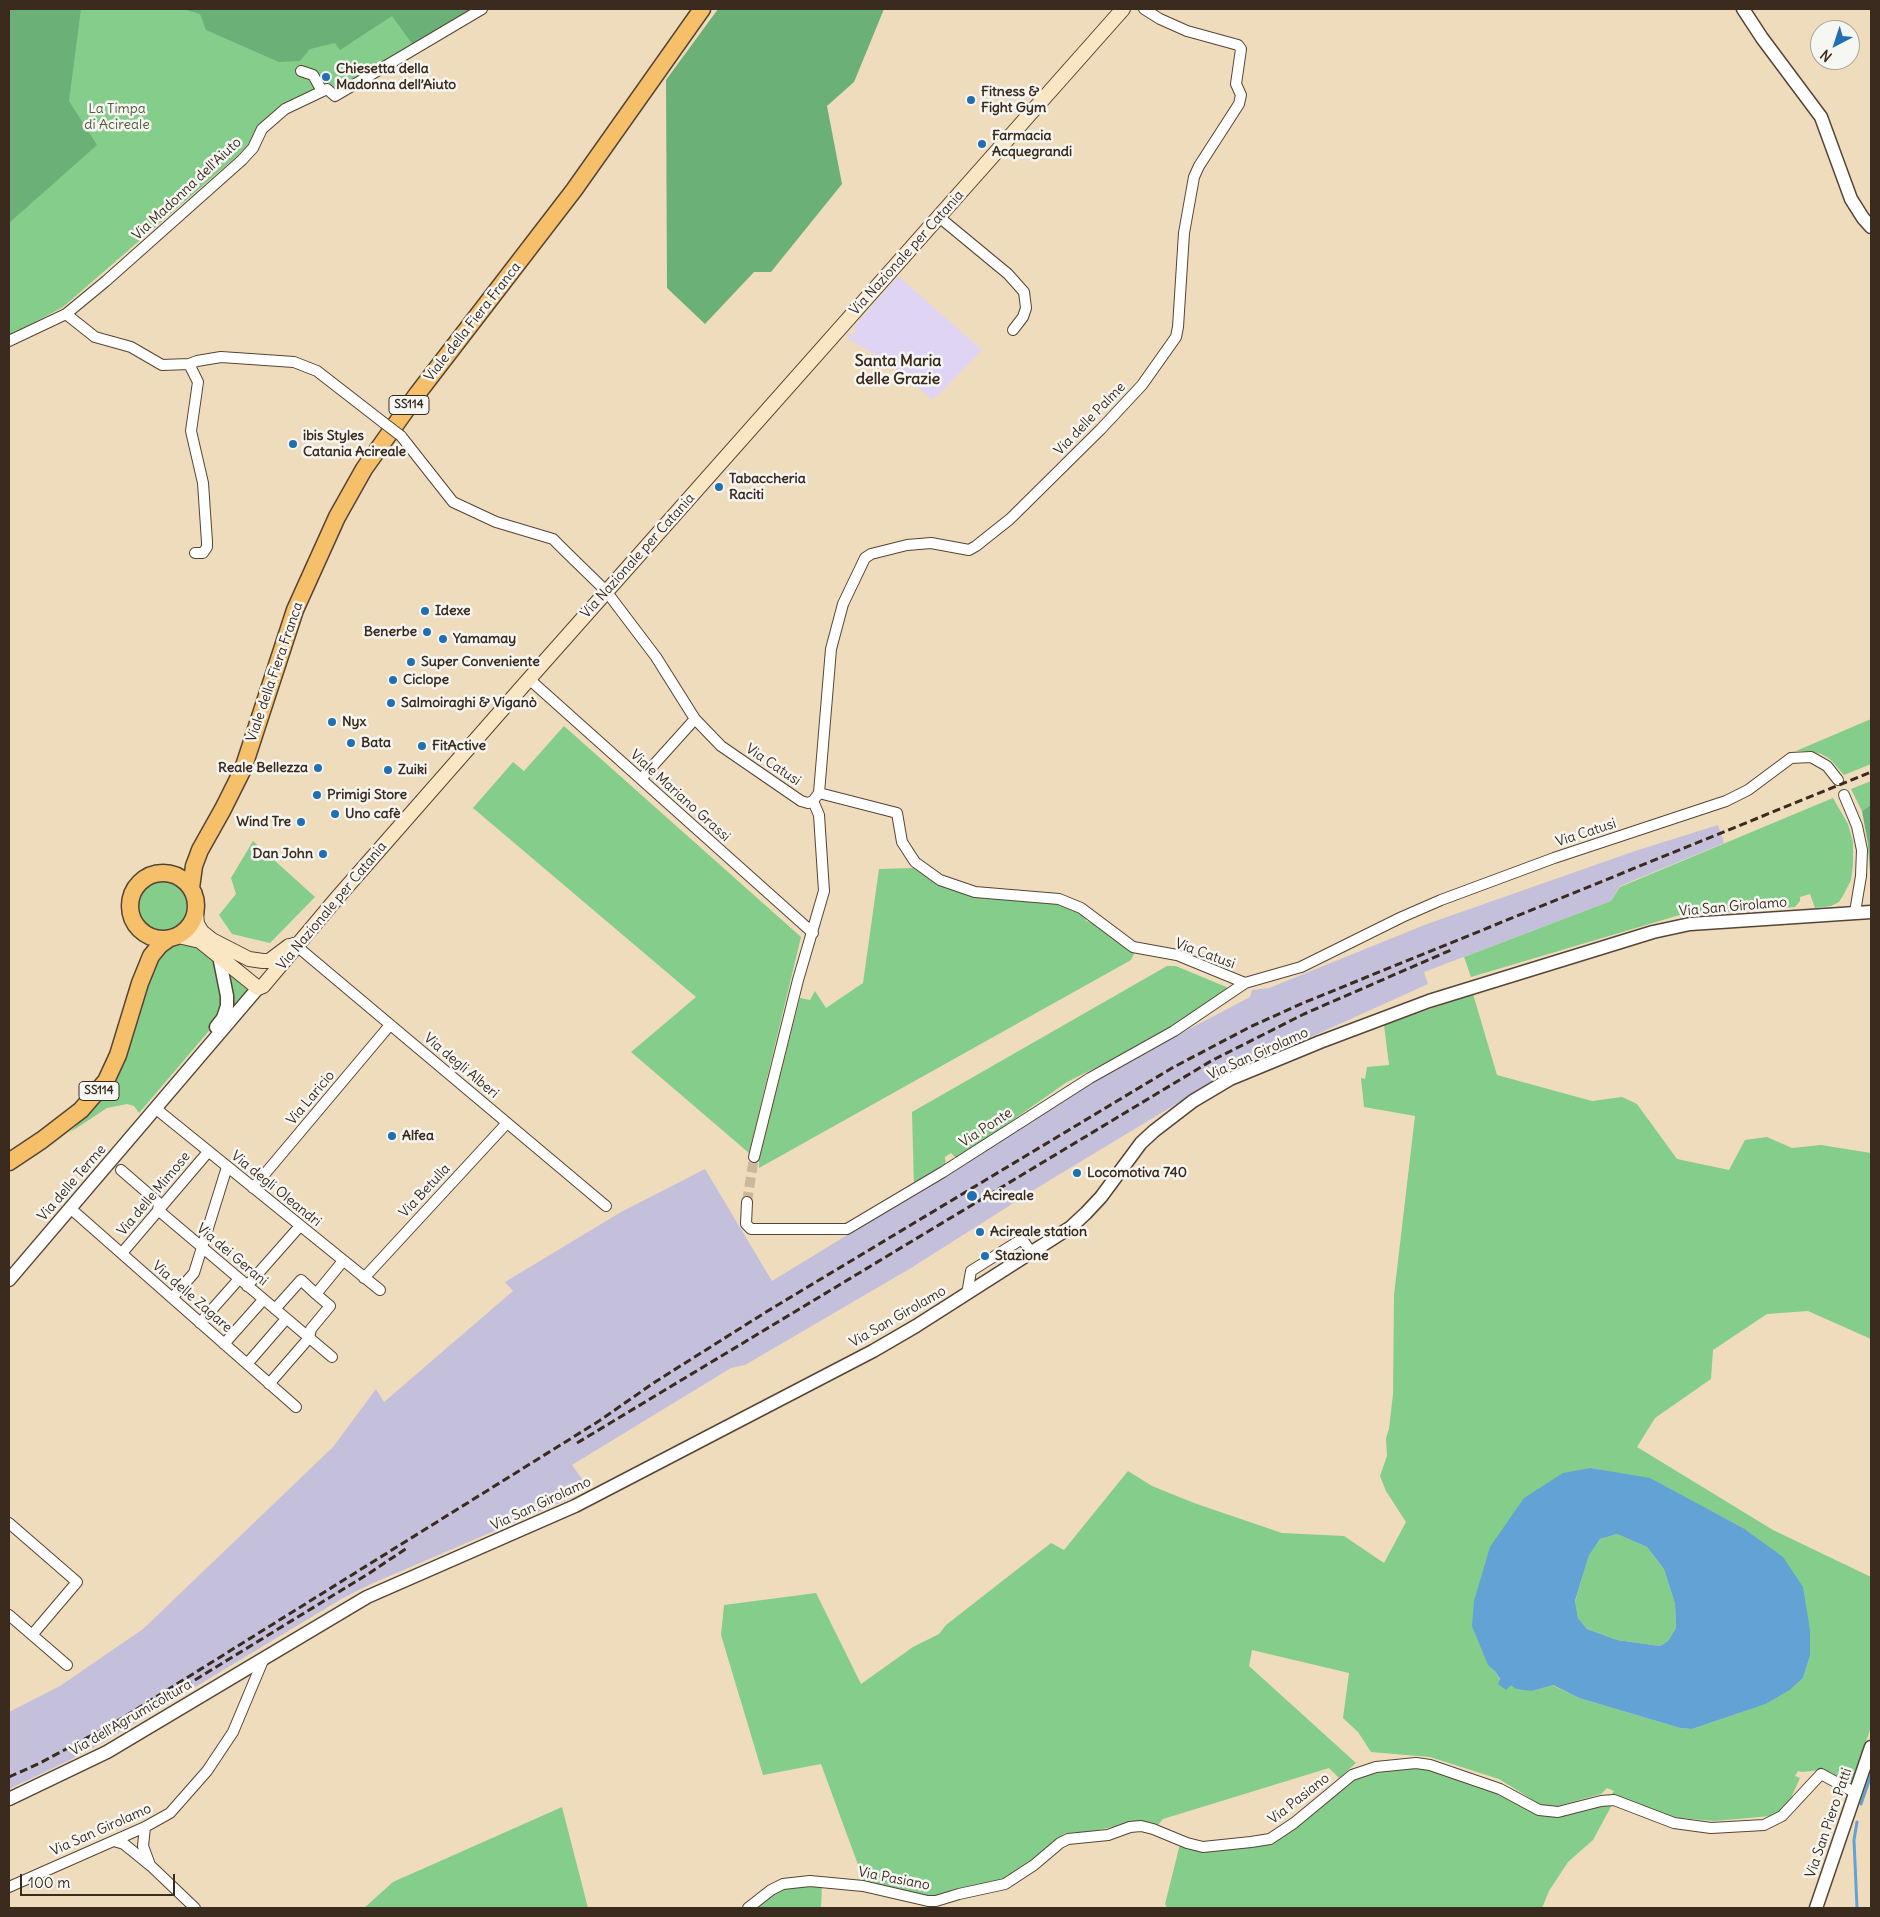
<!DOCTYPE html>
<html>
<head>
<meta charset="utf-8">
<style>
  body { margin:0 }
  #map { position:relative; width:1880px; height:1917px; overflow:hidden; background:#efdcbc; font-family:Delius,sans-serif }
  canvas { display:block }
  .frame { position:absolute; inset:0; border:10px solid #3b2a1e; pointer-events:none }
  .north { position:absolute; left:1810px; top:20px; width:50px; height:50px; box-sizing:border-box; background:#f6f6f2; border:1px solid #aba49d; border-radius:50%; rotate:220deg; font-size:14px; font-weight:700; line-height:20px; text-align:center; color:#3b2a1e }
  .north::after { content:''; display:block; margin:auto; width:18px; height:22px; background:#1f6fb2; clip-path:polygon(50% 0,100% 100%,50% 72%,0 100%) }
  .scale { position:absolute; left:20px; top:1874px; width:155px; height:22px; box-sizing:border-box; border:2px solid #3b2a1e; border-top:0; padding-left:6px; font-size:15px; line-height:18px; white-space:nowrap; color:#3b2a1e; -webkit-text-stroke:4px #f6f6f2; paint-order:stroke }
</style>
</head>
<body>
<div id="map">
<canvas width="1880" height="1917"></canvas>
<div class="frame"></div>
<div class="north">N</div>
<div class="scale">100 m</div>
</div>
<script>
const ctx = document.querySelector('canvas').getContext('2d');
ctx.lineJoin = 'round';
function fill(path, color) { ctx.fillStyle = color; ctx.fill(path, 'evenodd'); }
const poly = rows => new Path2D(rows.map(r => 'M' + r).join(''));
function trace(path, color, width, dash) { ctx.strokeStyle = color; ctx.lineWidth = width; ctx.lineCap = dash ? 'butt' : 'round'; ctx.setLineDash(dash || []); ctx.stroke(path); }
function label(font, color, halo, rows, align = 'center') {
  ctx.font = font + ' Delius,sans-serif'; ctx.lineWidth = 5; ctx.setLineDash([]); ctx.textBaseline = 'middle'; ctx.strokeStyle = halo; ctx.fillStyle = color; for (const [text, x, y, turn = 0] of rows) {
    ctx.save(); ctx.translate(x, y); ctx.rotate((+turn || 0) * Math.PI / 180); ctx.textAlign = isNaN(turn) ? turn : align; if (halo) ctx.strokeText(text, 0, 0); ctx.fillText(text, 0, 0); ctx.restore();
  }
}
fill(poly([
  [898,276,982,350,933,400,904,376,873,353,848,339,850,337,846,335,849,333,852,335,856,330,854,327]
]), '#e0d4f4');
fill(poly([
  [1718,825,1724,843,1620,886,1611,901,1424,972,1428,984,1216,1080,1050,1180,911,1268,745,1365,731,1368,572,1465,587,1486,564,1501,371,1584,343,1598,107,1740,68,1761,9,1789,9,1712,60,1686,143,1629,333,1447,376,1389,384,1402,513,1291,505,1282,621,1212,705,1169,772,1281,947,1174,1092,1080,1250,997,1252,990,1269,988,1427,924,1635,851]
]), '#c4c0db');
fill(poly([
  [9,9,474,9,369,72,333,90,330,85,259,125,248,145,237,156,63,307,9,336],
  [1871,719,1871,764,1844,775,1830,759,1821,754,1809,751,1796,751],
  [564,726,801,937,749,1153,631,1052,696,997,473,808,513,762,524,771],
  [1871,781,1871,805,1862,811,1851,789],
  [1833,798,1848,824,1853,842,1853,865,1851,880,1844,894,1839,902,1831,906,1815,908,1810,894,1800,897,1800,901,1795,907,1694,914,1692,911,1686,911,1683,914,1471,977,1464,957,1611,901,1620,887],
  [253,841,315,897,270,943,232,934,219,915,236,894,231,878],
  [913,868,940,884,974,896,1070,906,1083,914,1086,921,1094,923,1117,942,1135,952,1131,960,759,1168,759,1159,800,998,810,1000,815,991,826,1008,863,983,879,869],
  '135 905a28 28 0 1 1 56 0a28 28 0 1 1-56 0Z',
  [187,943,200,947,215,961,223,1005,214,1025,139,1113,134,1106,127,1104,107,1108,69,1133,89,1114,103,1096,148,975,164,947],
  [1167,966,1176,966,1231,989,1173,1029,1067,1082,957,1159,951,1153,945,1157,946,1167,914,1187,912,1112],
  [227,968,252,987,233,1010],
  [1473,994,1497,1075,1592,1101,1622,1097,1637,1104,1677,1159,1729,1170,1745,1140,1767,1137,1792,1148,1821,1145,1871,1153,1871,1339,1808,1311,1767,1314,1713,1350,1711,1379,1655,1418,1637,1447,1773,1530,1871,1577,1871,1727,1852,1782,1842,1781,1832,1773,1822,1770,1802,1772,1798,1771,1795,1776,1800,1778,1790,1800,1779,1811,1771,1816,1714,1821,1670,1817,1612,1794,1614,1791,1607,1788,1601,1794,1554,1807,1541,1805,1499,1779,1430,1757,1371,1752,1358,1732,1343,1718,1349,1673,1252,1650,1249,1666,1356,1763,1339,1778,1329,1768,1163,1819,1158,1825,1137,1821,1090,1832,1065,1833,1042,1852,1006,1878,1000,1880,954,1889,939,1895,928,1896,864,1881,821,1764,763,1775,721,1635,724,1605,816,1593,861,1684,913,1647,939,1634,946,1625,1051,1543,1064,1550,1128,1471,1152,1486,1194,1503,1282,1533,1344,1536,1384,1563,1406,1522,1386,1491,1380,1476,1387,1456,1386,1438,1389,1429,1393,1394,1394,1295,1415,1116,1364,1107,1361,1078,1365,1079,1367,1067,1389,1065,1384,1025],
  [1591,1468,1650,1479,1743,1528,1810,1630,1810,1656,1803,1678,1790,1690,1766,1704,1692,1729,1680,1728,1579,1698,1552,1685,1532,1691,1511,1685,1500,1680,1495,1671],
  [1617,1534,1647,1547,1664,1569,1675,1604,1676,1628,1668,1641,1660,1646,1617,1640,1587,1629,1578,1618,1575,1602,1589,1554,1600,1539],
  [1417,1765,1489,1789,1525,1808,1555,1815,1613,1803,1593,1840,1568,1862,1549,1891,1542,1908,1167,1908,1165,1904,1180,1844,1200,1852,1252,1845,1353,1778],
  [562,1807,588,1908,364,1908,393,1882],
  [822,1885,821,1908,753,1908,786,1886]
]), '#84cd8a');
fill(poly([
  [9,9,81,9,69,101,97,145,9,223],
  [183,9,474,9,413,45,392,16,340,50,335,43,310,49,300,61,279,62,206,30,200,14],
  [718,9,884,9,854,82,827,106,842,184,771,272,754,272,705,324,667,288,666,80],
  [1871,805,1871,885,1868,844,1862,811]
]), '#6bb076');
fill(poly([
  [1591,1468,1650,1478,1743,1528,1783,1557,1803,1587,1810,1630,1810,1656,1803,1678,1790,1690,1766,1704,1692,1729,1680,1728,1579,1698,1553,1685,1532,1691,1516,1689,1511,1685,1506,1690,1498,1684,1500,1679,1495,1671,1488,1665,1472,1626,1474,1601,1490,1547,1524,1498,1563,1473],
  [1617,1534,1647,1547,1664,1569,1675,1604,1676,1628,1668,1641,1660,1646,1617,1640,1587,1629,1578,1618,1575,1601,1589,1555,1600,1539]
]), '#63a2d5');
trace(poly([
  [1861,1804,1871,1775],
  [1857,1908,1854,1840,1857,1822]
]), '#63a2d5', 3);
trace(poly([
  [747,1202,754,1157]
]), '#cbb89c', 10, [10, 5]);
const minor = poly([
  [301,71,313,75,322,91],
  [939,217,1008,274,1024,292,1026,308,1023,317,1013,330],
  [66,314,106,281,242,160,253,148,262,129,285,109,327,89,335,96,482,9],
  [9,341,66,314,95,337,131,347,162,365,189,364,197,361,221,357,294,362,317,371,384,423],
  [189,364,198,382,191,431,203,483,207,542,207,547,203,553,195,553],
  [401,436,453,502,496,522,553,539,564,550,606,591,656,657,695,719,721,746,801,801,808,803,813,801,819,793],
  [529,679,813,933],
  [641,779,695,719],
  [819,793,897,813,902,842,915,862,940,880,975,892,1059,899,1081,908,1133,947,1177,955,1245,983,1301,967,1402,917,1441,900,1554,858,1726,801,1748,790,1791,758,1811,757,1827,766,1838,780],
  [819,793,831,649,843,604,865,558,871,554,907,545,931,543,969,550,976,546,1010,519,1101,429,1142,385,1176,337,1178,327,1184,233,1194,177,1199,166,1239,104,1241,95,1236,84,1241,49,1238,45,1187,31,1160,19,1144,9],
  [1844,795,1857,826,1862,850,1861,876,1855,912],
  [293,943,606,1206],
  [155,1108,380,1290],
  [754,1157,798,980,824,891,819,815,813,801],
  [121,1170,159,1203,158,1210,332,1357],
  [253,1188,390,1025],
  [747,1202,746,1224,751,1229,847,1229,943,1172,1090,1078,1174,1031,1245,983],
  [70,1208,296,1407],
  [122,1253,208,1152],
  [364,1278,507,1123],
  [247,1286,300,1226],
  [967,1294,971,1271,1022,1239,1031,1252],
  [172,1298,194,1273,227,1167],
  [275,1309,301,1280,316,1294],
  [200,1323,239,1279],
  [224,1344,263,1300],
  [247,1364,286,1319],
  [269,1384,309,1338,311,1329,330,1306,316,1294,343,1261],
  [9,1523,77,1582,32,1635],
  [9,1615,67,1665],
  [145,1827,143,1846,150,1865],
  [114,1841,124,1844,151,1866,195,1908],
  [9,1887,145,1827,170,1813,207,1771,233,1732,264,1658],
  [748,1908,771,1890,783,1884,810,1881,863,1886,928,1901,936,1901,959,1894,1005,1884,1034,1865,1060,1843,1068,1839,1108,1835,1130,1827,1141,1826,1153,1829,1187,1843,1203,1847,1251,1842,1270,1839,1294,1823,1352,1775,1376,1767,1416,1763,1430,1765,1500,1789,1539,1810,1558,1812,1601,1801,1614,1800,1674,1823,1711,1828,1764,1825,1782,1816,1821,1774,1856,1793]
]);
const tertiary = poly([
  [1743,9,1762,38,1821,117,1851,199,1863,218,1871,227],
  [216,1027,223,1018,227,1006,227,996,219,956],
  [9,1280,258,988],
  [9,1799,107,1752,367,1597,575,1506,873,1351,916,1326,1071,1227,1086,1213,1101,1197,1141,1143,1154,1131,1193,1101,1230,1079,1320,1042,1429,1001,1653,932,1690,924,1871,912],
  [1816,1908,1871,1747]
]);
const secondary = poly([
  [196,913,197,924,202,932,212,940,249,959,263,961,269,961,289,946],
  [178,936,200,941,258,988],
  [258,988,263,986,337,898,529,679,1123,9]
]);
const primary = poly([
  '130 906a33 33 0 1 1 66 0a33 33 0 1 1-66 0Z',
  [191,888,194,866,200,850,223,809,243,769,295,610,337,517,364,469,418,393,574,190,702,9],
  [9,1162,42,1140,81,1110,106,1081,118,1055,140,983,151,956,160,945,167,940]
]);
trace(minor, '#564536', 12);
trace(tertiary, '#564536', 15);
trace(secondary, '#564536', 16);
trace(primary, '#564536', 19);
trace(minor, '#fff', 10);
trace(tertiary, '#fff', 12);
trace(secondary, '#fbe6c4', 14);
trace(primary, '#f6c06b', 16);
trace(poly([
  [577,1443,1211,1061,1304,1014,1451,950],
  [154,1705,368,1574,407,1548],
  [9,1777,40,1763,111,1725,599,1421,655,1382,766,1312,1172,1068,1250,1027,1303,1003,1871,772]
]), '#3b2a1e', 3, [8, 4]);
const minorBridge = poly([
  [384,423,401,436]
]);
trace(minorBridge, '#564536', 12, []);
trace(minorBridge, '#fff', 10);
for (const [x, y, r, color] of [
  [326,77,5,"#1f6fb2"],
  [971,100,5,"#1f6fb2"],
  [982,144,5,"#1f6fb2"],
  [293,444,5,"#1f6fb2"],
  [719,487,5,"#1f6fb2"],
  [425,611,5,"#1f6fb2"],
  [427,632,5,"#1f6fb2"],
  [443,639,5,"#1f6fb2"],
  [411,662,5,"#1f6fb2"],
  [393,680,5,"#1f6fb2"],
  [391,703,5,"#1f6fb2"],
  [332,722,5,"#1f6fb2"],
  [351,743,5,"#1f6fb2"],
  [422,746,5,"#1f6fb2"],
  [318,768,5,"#1f6fb2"],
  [388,770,5,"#1f6fb2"],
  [317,795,5,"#1f6fb2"],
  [335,814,5,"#1f6fb2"],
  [301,822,5,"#1f6fb2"],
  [323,854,5,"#1f6fb2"],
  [392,1136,5,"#1f6fb2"],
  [1077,1173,5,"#1f6fb2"],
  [972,1196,6,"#1f6fb2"],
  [980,1232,5,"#1f6fb2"],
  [985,1256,5,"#1f6fb2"]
]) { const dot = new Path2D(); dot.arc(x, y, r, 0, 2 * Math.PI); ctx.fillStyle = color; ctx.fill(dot); trace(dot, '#f6f6f2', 2); }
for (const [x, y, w] of [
  [409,405,40],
  [99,1091,40]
]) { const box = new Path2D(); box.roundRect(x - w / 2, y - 9.5, w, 19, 4); ctx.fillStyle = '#f6f6f2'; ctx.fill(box); trace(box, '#3b2a1e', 1); }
label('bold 12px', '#3b2a1e', null, [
  ["SS114",409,405],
  ["SS114",99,1091]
]);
label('bold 14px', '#3b2a1e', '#f6f6f2', [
  ["Chiesetta della",336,69],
  ["Madonna dell’Aiuto",336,85],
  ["Fitness &",981,92],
  ["Fight Gym",981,108],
  ["Farmacia",992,136],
  ["Acquegrandi",992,152],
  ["ibis Styles",303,436],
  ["Catania Acireale",303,452],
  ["Tabaccheria",729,479],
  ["Raciti",729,495],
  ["Idexe",435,611],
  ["Benerbe",417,632,"right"],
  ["Yamamay",453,639],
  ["Super Conveniente",421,662],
  ["Ciclope",403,680],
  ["Salmoiraghi & Viganò",401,703],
  ["Nyx",342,722],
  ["Bata",361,743],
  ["FitActive",432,746],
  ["Reale Bellezza",308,768,"right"],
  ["Zuiki",398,770],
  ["Primigi Store",327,795],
  ["Uno cafè",345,814],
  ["Wind Tre",291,822,"right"],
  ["Dan John",313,854,"right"],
  ["Alfea",402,1136],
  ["Locomotiva 740",1087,1173],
  ["Acireale",983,1196],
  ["Acireale station",990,1232],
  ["Stazione",995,1256]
], 'left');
label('14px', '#515b3e', '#f6f6f2', [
  ["La Timpa",117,109],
  ["di Acireale",117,125]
]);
label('14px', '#3b2a1e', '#f6f6f2', [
  ["Via Madonna dell'Aiuto",187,189,-43],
  ["Via Nazionale per Catania",907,253,-48],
  ["Viale della Fiera Franca",473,322,-52],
  ["Via delle Palme",1090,419,-46],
  ["Via Nazionale per Catania",638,556,-48],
  ["Viale della Fiera Franca",275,672,-71],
  ["Via Catusi",773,765,34],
  ["Viale Mariano Grassi",680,796,42],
  ["Via Catusi",1586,833,-18],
  ["Via Nazionale per Catania",332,906,-50],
  ["Via San Girolamo",1733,907,-5],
  ["Via Catusi",1205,954,20],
  ["Via San Girolamo",1258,1054,-24],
  ["Via degli Alberi",461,1066,40],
  ["Via Laricio",311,1098,-50],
  ["Via Ponte",986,1128,-33],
  ["Via delle Terme",72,1183,-49],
  ["Via degli Oleandri",276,1189,39],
  ["Via Betulla",425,1191,-47],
  ["Via delle Mimose",154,1194,-50],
  ["Via dei Gerani",232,1255,40],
  ["Via delle Zagare",192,1297,41],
  ["Via San Girolamo",898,1317,-30],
  ["Via San Girolamo",541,1504,-25],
  ["Via dell'Agrumicoltura",131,1718,-30],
  ["Via Pasiano",1299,1799,-38],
  ["Via San Piero Patti",1829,1823,-71],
  ["Via San Girolamo",101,1830,-24],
  ["Via Pasiano",894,1879,11]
]);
label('bold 16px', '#3b2a1e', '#f6f6f2', [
  ["Santa Maria",898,361],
  ["delle Grazie",898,379]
]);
</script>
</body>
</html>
